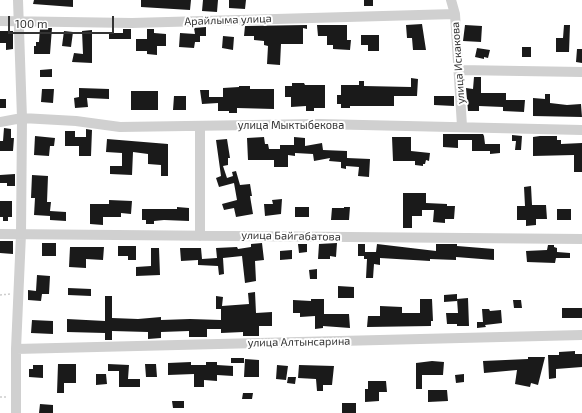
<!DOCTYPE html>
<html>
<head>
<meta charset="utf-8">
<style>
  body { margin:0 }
  #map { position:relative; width:582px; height:413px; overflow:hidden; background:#fff; font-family:"Exo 2",sans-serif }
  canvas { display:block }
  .scale { position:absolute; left:8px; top:16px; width:106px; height:18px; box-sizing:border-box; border:2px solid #333; border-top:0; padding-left:5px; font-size:12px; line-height:14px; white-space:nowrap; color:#333; -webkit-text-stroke:3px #fff; paint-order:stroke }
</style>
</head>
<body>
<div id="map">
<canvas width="582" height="413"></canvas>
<div class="scale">100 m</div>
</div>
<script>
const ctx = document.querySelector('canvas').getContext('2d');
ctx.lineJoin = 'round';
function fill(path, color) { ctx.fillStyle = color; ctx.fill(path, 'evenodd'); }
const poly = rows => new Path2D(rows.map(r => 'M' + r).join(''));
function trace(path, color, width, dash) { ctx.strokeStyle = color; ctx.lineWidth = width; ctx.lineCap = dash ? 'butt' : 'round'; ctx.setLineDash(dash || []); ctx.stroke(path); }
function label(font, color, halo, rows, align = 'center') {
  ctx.font = font + ' "Exo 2",sans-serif'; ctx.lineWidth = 4; ctx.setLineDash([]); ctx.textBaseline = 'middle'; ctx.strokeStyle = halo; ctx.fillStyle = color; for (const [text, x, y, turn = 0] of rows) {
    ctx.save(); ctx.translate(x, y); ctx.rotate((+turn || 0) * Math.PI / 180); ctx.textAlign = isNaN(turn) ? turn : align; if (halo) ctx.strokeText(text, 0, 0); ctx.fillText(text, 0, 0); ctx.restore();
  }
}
fill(poly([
  [34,0,73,0,73,7,33,4],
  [141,0,191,0,190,10,141,7],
  [203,0,218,0,217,12,202,11],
  [229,0,246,0,245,9,229,8],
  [364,0,373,0,373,6,364,6],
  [422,24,426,50,413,50,412,38,407,38,406,25],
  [307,25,307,29,303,28,303,44,281,44,280,65,267,64,268,46,264,45,264,41,254,40,254,36,244,36,245,26],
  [317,25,347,25,347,40,351,40,350,50,333,49,333,45,327,45,327,36,318,36],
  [465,25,482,26,481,42,463,41],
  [564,25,570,25,569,52,556,52,556,38,563,38],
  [206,27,206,36,200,36,200,42,195,42,194,48,179,47,180,33,195,34,194,28],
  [40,28,52,28,50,54,34,54,34,46,36,46,36,42,39,42],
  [123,29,131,29,131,39,109,39,109,33,123,33],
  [147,29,154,29,154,33,166,34,166,46,157,46,157,55,147,54,147,51,136,51,136,39,147,39],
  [92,30,92,63,72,62,74,53,83,54,82,31],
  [0,31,13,31,13,49,6,50,6,43,0,43],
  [64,31,73,32,71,47,62,46],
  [361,35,379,35,379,51,368,51,368,45,361,45],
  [223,36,234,37,233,50,222,48],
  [522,47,531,47,531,57,522,57],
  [477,48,490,50,488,58,484,57,484,59,475,57],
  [577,49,582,49,582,63,576,62],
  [52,69,52,77,40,77,40,70],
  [474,77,481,77,481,93,506,93,506,100,525,100,524,112,503,111,503,107,479,106,479,111,468,111,466,88,473,89],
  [411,78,418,79,417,96,394,96,394,106,350,106,350,108,341,108,341,104,337,104,337,95,341,95,341,85,359,85,359,81,364,81,364,86,411,87],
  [292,83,304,83,305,85,325,85,325,108,314,108,314,111,306,111,306,106,291,107,291,97,285,97,285,86,292,86],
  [239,86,250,86,250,89,274,89,274,109,237,108,237,113,229,113,229,111,218,111,218,103,202,104,200,90,209,90,209,97,223,97,223,88,239,87],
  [79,88,109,89,109,99,87,98,88,107,75,108,74,98,79,97],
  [42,89,54,89,53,103,41,102],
  [131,91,158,91,158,110,131,110],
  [545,94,550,94,550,103,567,105,581,104,582,117,533,116,533,98,545,99],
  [174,96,186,96,186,110,173,110],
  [434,96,454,96,454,106,434,105],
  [0,99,6,99,6,108,0,108],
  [4,128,11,129,11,138,14,138,13,151,0,151,0,141,3,141],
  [86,129,92,130,91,156,79,156,79,146,65,146,65,131,75,131,75,137,86,137],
  [443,134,483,134,484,136,485,144,500,144,500,153,490,154,490,151,472,151,472,140,458,140,458,148,443,147],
  [512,135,522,136,521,150,515,150,516,141,512,141],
  [35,136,55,138,54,146,50,146,49,156,34,155],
  [540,136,557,136,557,140,561,140,561,144,582,143,582,172,574,172,574,155,533,156,533,137],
  [264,137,265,144,268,144,269,149,280,149,280,145,294,145,294,137,305,138,305,146,322,143,323,150,347,151,347,158,370,159,369,177,358,176,359,167,346,166,346,169,341,168,341,162,329,161,330,158,314,161,313,154,295,153,295,156,288,155,288,167,274,167,274,160,248,160,247,138],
  [392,137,411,137,411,151,430,153,429,161,426,160,425,164,423,164,423,166,415,165,415,161,393,161],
  [107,139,168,144,168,176,161,176,161,165,148,164,148,154,133,152,132,175,110,174,110,166,122,166,122,153,106,152],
  [227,139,230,158,228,158,228,165,223,166,227,178,233,176,232,172,236,171,240,185,250,184,252,196,250,196,253,214,236,217,234,208,224,210,222,204,237,200,234,183,219,187,216,178,221,176,216,140],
  [15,174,15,186,7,186,7,183,0,183,0,175],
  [32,175,48,176,47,202,51,202,50,211,66,212,66,221,50,220,50,212,50,216,34,215,35,198,31,198],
  [531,186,532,205,546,205,547,219,536,219,536,225,526,226,526,220,517,220,517,206,525,206,524,187],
  [403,193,426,193,426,203,447,204,447,206,455,206,454,219,445,219,445,223,433,222,434,210,422,210,422,216,412,216,412,228,403,228],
  [282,199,281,214,265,216,264,204,273,204,272,200],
  [109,200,132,201,131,214,121,213,121,217,103,217,103,225,90,224,90,204,109,204],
  [0,201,12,201,12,217,8,217,8,221,3,221,3,217,0,217],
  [177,207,189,208,189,221,164,220,154,221,154,224,146,224,146,220,142,220,142,209,177,209],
  [295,207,309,207,309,217,295,217],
  [344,207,350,207,349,220,331,220,332,208,344,208],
  [557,209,571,209,571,220,557,220],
  [0,241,13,241,13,254,0,253],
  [42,243,56,243,56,256,42,256],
  [262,243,264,260,255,261,256,281,245,283,242,256,223,258,224,274,219,275,218,266,198,265,198,260,181,261,180,248,201,248,202,259,217,258,216,248,237,247,238,249,251,247,251,244],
  [337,243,336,257,330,256,330,259,318,259,319,244],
  [298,244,307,244,307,252,299,253],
  [358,244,365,244,365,252,376,252,377,244,436,251,436,244,457,244,457,246,494,249,494,260,456,257,456,260,430,259,430,261,380,258,380,265,374,264,373,278,366,278,367,259,364,259,364,256,358,256],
  [548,245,554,245,554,247,557,248,557,252,570,253,570,258,556,258,555,263,527,262,526,251,547,250],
  [118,246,136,246,136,260,128,260,128,256,118,256],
  [70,247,104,247,103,260,86,259,86,268,69,267],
  [151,248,159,248,160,275,136,276,136,267,151,266],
  [292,250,292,259,280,260,280,251],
  [317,269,317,279,310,279,309,270],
  [37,275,50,276,49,294,42,294,41,301,28,300,28,290,36,291],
  [338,286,354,287,354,298,338,298],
  [68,288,91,289,91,296,68,295],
  [255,292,256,313,272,312,272,326,259,326,259,336,243,336,243,332,221,333,221,329,207,329,207,337,189,337,189,331,161,332,161,338,148,339,148,332,112,331,112,340,105,340,105,333,67,332,67,319,105,321,105,296,112,296,112,318,138,319,161,317,161,320,190,319,221,320,221,309,216,309,216,296,223,297,222,306,249,304,248,293],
  [457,294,457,301,444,302,444,295],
  [468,298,469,326,457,326,457,324,447,324,446,313,458,313,457,299],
  [311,299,324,299,324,314,349,314,350,328,323,326,323,328,315,329,315,316,300,317,300,313,293,313,293,300,311,301],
  [420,299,432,299,433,321,431,321,431,326,367,327,368,316,380,316,380,306,402,307,402,313,420,313],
  [513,300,521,300,522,308,514,308],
  [562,308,582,308,582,318,562,318],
  [482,309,489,309,490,311,501,310,502,323,485,325,486,327,477,328,477,322,483,322],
  [32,320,53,321,53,334,31,333],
  [575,351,575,354,582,354,582,367,556,369,556,378,549,379,548,355,559,355,559,352],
  [528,357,545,357,538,385,531,383,530,387,515,384,517,370,484,373,483,361,528,359],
  [231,358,244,358,244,363,231,363],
  [245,359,259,360,259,377,244,377],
  [432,361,444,362,443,375,422,375,422,389,416,389,416,363],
  [191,362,191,365,206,365,206,362,217,362,217,365,233,366,233,376,217,375,217,381,204,380,204,387,194,387,194,374,168,375,168,363],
  [58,364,76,364,76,383,64,383,64,393,57,393],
  [108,364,129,365,128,379,140,379,140,387,119,387,119,371,108,371],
  [145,364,156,364,157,377,146,377],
  [33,365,43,365,43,378,29,377,29,369,33,369],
  [277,365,288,366,286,380,276,379],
  [299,365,334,366,332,385,323,385,323,391,317,391,316,379,298,378],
  [96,374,106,374,107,384,96,385],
  [464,374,464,382,456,383,455,375],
  [288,377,296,377,295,384,287,383],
  [368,381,386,381,387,392,379,392,379,401,365,402,365,389,368,389],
  [428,390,447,390,448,401,428,402],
  [243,393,253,393,252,399,242,399],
  [172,401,184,401,184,408,173,408],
  [342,403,356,403,356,413,342,413],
  [40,404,53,405,53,413,39,413]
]), '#1a1a1a');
trace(poly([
  [0,295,10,294],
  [0,397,8,397]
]), '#cdcdcd', 1.5, [2, 2]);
trace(poly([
  [451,0,455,14,462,126],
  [0,21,132,23,455,14],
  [459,70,582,72],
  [0,122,22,118,76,121,120,127,319,124,582,130],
  [200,126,200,236],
  [0,234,582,239],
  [16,349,582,335],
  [16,413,16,349,21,234,22,118,18,0]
]), '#d0d0d0', 10);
label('11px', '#333', '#fff', [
  ["Арайлыма улица",228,20,-2],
  ["улица Искакова",458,63,-94],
  ["улица Мыктыбекова",291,125],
  ["улица Байгабатова",291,236,1],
  ["улица Алтынсарина",299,342,-1]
]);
</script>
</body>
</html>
